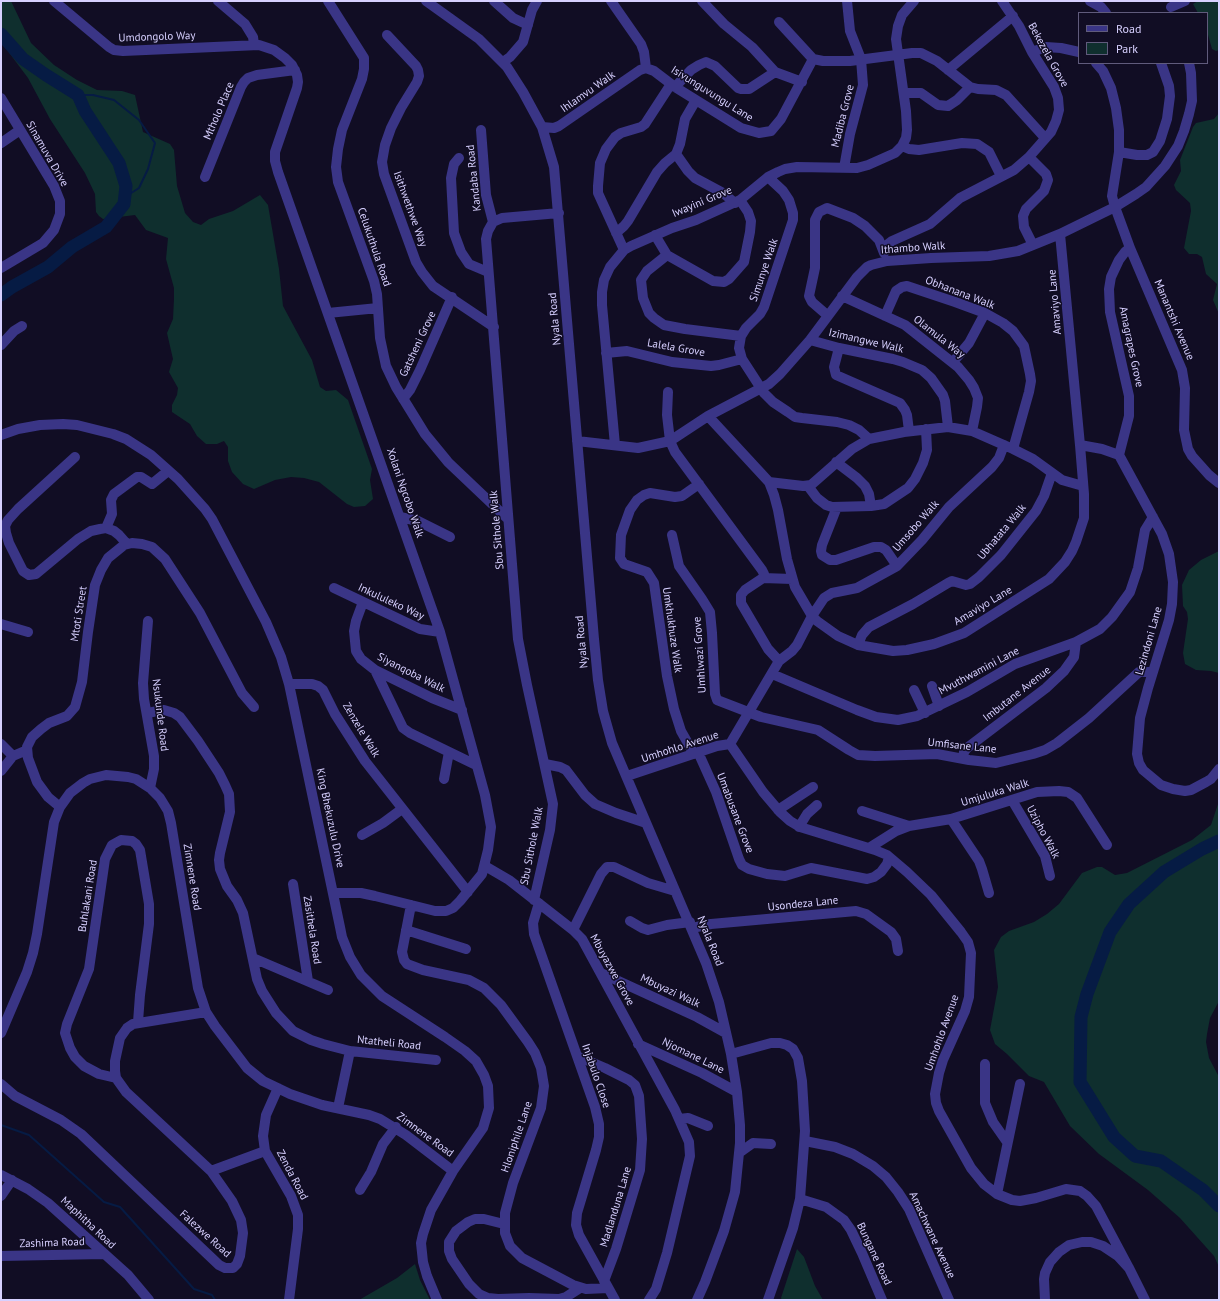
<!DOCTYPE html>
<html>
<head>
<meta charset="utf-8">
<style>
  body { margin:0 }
  #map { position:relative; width:1220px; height:1301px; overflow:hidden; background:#110d24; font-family:"PT Sans",sans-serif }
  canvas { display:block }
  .frame { position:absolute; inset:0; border:2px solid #d7d0ff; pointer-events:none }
  .legend { position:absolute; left:1078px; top:12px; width:130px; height:52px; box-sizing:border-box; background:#110d24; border:1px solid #605b7c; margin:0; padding:5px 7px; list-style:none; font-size:12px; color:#d7d0ff }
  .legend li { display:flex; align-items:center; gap:8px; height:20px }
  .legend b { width:20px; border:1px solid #605b7c }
</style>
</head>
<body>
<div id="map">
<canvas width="1220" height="1301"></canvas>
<div class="frame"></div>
<ul class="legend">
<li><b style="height:5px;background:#3a3586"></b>Road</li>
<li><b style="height:11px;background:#0f2f2e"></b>Park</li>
</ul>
</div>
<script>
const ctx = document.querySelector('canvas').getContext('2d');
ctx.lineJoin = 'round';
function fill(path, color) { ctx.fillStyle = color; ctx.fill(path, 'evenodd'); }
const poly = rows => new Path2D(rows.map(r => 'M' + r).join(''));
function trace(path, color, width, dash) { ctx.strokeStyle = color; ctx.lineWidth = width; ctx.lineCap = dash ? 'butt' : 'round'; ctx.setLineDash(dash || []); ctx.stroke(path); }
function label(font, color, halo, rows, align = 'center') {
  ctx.font = font + ' "PT Sans",sans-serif'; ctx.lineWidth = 3; ctx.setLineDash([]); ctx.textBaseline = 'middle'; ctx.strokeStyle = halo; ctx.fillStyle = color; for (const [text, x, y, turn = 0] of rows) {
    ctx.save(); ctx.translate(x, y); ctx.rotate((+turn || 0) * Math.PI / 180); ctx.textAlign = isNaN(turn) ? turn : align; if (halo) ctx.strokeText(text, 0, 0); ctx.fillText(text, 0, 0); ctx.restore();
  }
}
fill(poly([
  [1,1,11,1,31,43,54,65,77,80,97,90,122,91,135,95,143,132,170,144,174,150,177,186,185,213,193,222,201,225,209,219,233,211,260,195,268,205,279,269,283,306,312,360,320,387,326,391,336,390,348,400,372,469,370,480,373,499,365,506,354,507,347,504,319,482,304,478,291,477,275,480,254,489,243,484,232,472,228,461,228,447,224,441,217,444,206,444,197,436,190,424,172,412,172,405,177,395,178,388,169,372,173,359,167,333,173,319,174,299,174,288,166,259,168,238,146,230,135,215,103,219,99,216,96,212,95,194,85,173,50,119,28,78,1,42],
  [1198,1,1219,1,1219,50,1216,51,1212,49,1207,31,1207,13,1198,13,1193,4],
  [1219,113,1219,314,1213,300,1217,284,1206,274,1202,257,1197,254,1189,254,1184,248,1191,211,1190,203,1176,190,1174,185,1181,171,1180,160,1193,127,1196,123,1214,119],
  [1219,551,1219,673,1211,671,1196,670,1185,664,1183,653,1188,619,1187,612,1183,606,1182,585,1189,570,1201,560],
  [1219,801,1219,1001,1210,1018,1207,1034,1206,1042,1209,1058,1219,1077,1219,1267,1214,1256,1180,1218,1148,1190,1099,1154,1070,1126,1044,1082,1029,1076,1007,1054,995,1044,990,1030,998,987,994,950,1001,937,1009,931,1034,922,1047,914,1059,904,1082,873,1097,867,1102,867,1115,875,1127,873,1192,840,1211,825],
  [797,1249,804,1257,815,1286,823,1300,782,1300,781,1298],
  [415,1264,420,1280,430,1300,359,1300,397,1278]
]), '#0f2f2e');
trace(poly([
  [78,95,93,95,114,100,139,120,155,143,148,169,139,188,125,197],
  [1,1125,29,1135,104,1202,120,1207,194,1289,212,1295,215,1300]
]), '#061b44', 2);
trace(poly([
  [1,34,23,59,46,75,78,95,85,111,119,163,126,186,124,204,106,227,72,247,48,267,12,287,1,295],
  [1219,841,1202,849,1164,872,1129,904,1110,932,1087,994,1081,1017,1080,1082,1114,1137,1135,1156,1161,1161,1203,1190,1219,1206]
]), '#061b44', 13);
trace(poly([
  [54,1,109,47,114,50,123,51,259,45,274,50,285,58,292,65,297,75,298,82,297,88,275,152,275,161,278,172,440,632,485,795,491,827,488,850,482,874,460,901,453,908,446,911,435,911,375,896,361,893,333,893],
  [218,1,245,24,253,37,254,44],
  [328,1,364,58,364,69,362,79,342,130,338,149,336,167,338,182,374,281,377,294,380,338,386,366,396,387,425,434,448,462,508,519],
  [426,1,479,39,507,67,523,92,542,127,554,167,594,639,598,680,603,711,612,743,706,963,719,1002,731,1054,737,1092,740,1125,740,1143,735,1192,724,1231,705,1282,697,1300],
  [494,1,513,18,528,25],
  [611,1,641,44,644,52,646,68],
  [702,1,724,24,752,47,775,72,802,82],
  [1090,1,1101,7,1106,13],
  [1171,7,1185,1],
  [779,22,813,59],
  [387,35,416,66,418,70,419,76,417,82,401,108,391,128,385,145,382,162,384,174,416,262,422,272,433,286,494,327],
  [1032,52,1046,47,1061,48,1079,52],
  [813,59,823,61,850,61,912,53,921,53,937,61,970,87,978,89,996,90,1006,95,1045,138],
  [503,62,510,57,523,42,532,10,537,1],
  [1096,63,1103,71,1111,88,1116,108,1119,130,1119,152,1112,196,1115,207,1130,248,1182,370,1185,388,1184,430,1188,449,1192,456,1209,475,1219,483],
  [646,68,654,71,675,87,741,128,759,133,771,131,781,119,813,59],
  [948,70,1013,16],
  [675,87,691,70,699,65,706,62,715,66,738,88,741,89,749,89,775,72],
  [904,93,921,93,938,105,948,106,957,100,970,87],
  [1,98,54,186,60,201,60,214,54,230,43,243,1,268],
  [542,127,554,128,559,126,640,70,646,68],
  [481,130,486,195,493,222],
  [1,143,20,130],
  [902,146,909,149,919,150,962,143,977,144,989,152,1001,176],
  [1119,152,1137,155,1147,155,1153,152,1160,141,1167,119,1170,96,1169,86,1161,63],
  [676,154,688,171,695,178,723,193,735,203],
  [1029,157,1046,174,1048,180,1044,191,1026,209,1023,216,1024,227,1033,245],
  [459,158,454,164,451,178,454,233,461,252,469,264,488,272],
  [844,168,850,134,863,85,861,59,850,31,847,1],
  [205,177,241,87,244,82,248,78,257,75,295,70],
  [768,177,783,191,789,200,793,213,793,220,764,307,760,314,746,328,741,336,739,348,742,359,764,393,773,402,788,412,795,417,802,418,837,422,849,425,859,430,869,439],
  [616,233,624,226,628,221,657,172,665,163,676,154,680,144,685,119,696,100],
  [655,235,667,255,713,281,724,282,729,279,744,262,750,232,751,221,748,212,740,200],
  [883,248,892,241,930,224,960,198,1014,170,1029,157,1051,132,1056,121,1059,110,1058,98,1054,87,1032,52,1019,26,1002,1],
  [624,250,598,193,598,186,600,163,606,149,615,137,621,133,641,127,645,124,671,84],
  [667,255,647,271,641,280,643,298,649,313,654,318,664,325,685,329,741,336],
  [842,296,905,325,958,367,969,380,974,388,978,398,977,407,972,431],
  [328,313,378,308],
  [827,315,812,302,809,296,815,268,815,220,819,212,827,208,853,218,865,226,879,240,884,253],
  [885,316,896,291,902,287,907,286,955,302,985,313,1003,323,1013,331,1024,346,1030,374,1031,381,1029,392,1013,449],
  [810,340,839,348,893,359,903,362,922,370,931,378,943,395,945,401,948,427],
  [1,345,14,331,22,326],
  [839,348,834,367,836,375,900,403,905,410,907,415,909,431],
  [606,353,627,351,672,362,711,366,719,365,742,359],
  [953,362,969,343,985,313],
  [668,392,667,415,670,441,675,452,762,570,764,574,763,578,745,590,741,595,741,603,768,649,779,661],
  [403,399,410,390,420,370,452,297],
  [708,416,769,482,774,495,778,510,787,559,795,587,812,616,817,621,838,636,858,645,893,651,907,650,934,644,964,633,1049,579,1065,562,1072,551,1076,542,1084,518,1084,494,1080,445,1060,234],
  [1,435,18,429,40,425,63,424,77,425,113,434,126,439,151,455,178,479,205,509,212,519,266,622,281,657,289,684,340,927,342,937,350,957,361,975,382,996,445,1037,465,1051,476,1061,484,1075,488,1086,489,1108,483,1128,453,1171,431,1210,423,1234,421,1243,423,1262,427,1276,437,1300],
  [577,441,638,448,670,441,708,416,769,384,780,374,810,340,857,277,867,267,871,265,887,261,931,258,989,256,1018,251,1060,234,1115,207,1136,194,1146,187,1165,166,1178,146,1184,131,1189,114,1192,101,1191,73,1189,63],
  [615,445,602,305,602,292,604,280,610,267,624,250,631,246,672,228,696,220,740,200,768,177,778,172,785,169,797,167,857,168,868,165,895,153,902,146,906,138,907,130,906,111,896,39,898,26,902,15,914,1],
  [1080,445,1102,449,1119,455,1162,534,1169,554,1173,582,1172,604,1169,620,1148,688,1140,718,1137,754,1139,763,1143,770,1161,785,1173,789,1185,791,1191,790,1206,782,1211,779,1219,769],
  [1119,455,1129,416,1129,396,1110,312,1109,289,1111,277,1119,260,1125,252,1130,248],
  [75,457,18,509,8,520,5,526,6,533,9,543,23,571,29,575,36,574,78,539,91,531,100,529,106,528,114,531,119,535,127,544],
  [836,462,857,478,865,486,869,494,871,506],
  [769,482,803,486,811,485,852,449,869,439,904,432,948,427,972,431,1013,449,1033,459,1062,480,1083,486],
  [808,486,817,498,826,505,832,507,871,506,884,504,908,488,915,479,923,463,927,450,926,429],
  [837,507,822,545,821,551,822,555,830,560,836,560,874,547,881,547,886,550,897,566],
  [400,517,418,521,450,537],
  [106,528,112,514,111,500,114,494,137,477,141,477,152,484,168,471],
  [672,535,679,566,702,599,710,612,712,633,715,694,717,700,761,717,818,730,849,750,858,755,875,756,937,754,969,760,996,763,1033,754,1045,750,1057,743,1089,718,1139,672,1153,672],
  [763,578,792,579],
  [334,588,420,629,440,632],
  [363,602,356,621,354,631,356,651,361,659,375,670,432,698,462,710],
  [148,621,143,683,144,699,154,756,154,769,150,788],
  [1,624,28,632],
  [858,645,862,635,869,627,913,604,948,583,952,581,966,585,970,584,979,577,1001,555,1036,511,1044,496,1052,473],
  [375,670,403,728,410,733,476,765],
  [772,674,857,710,876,717,898,720,917,716,967,692,1015,664,1076,642,1100,629,1112,617,1130,592,1138,568,1145,530,1153,517],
  [289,684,312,684,318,686,323,690,335,714,365,761,468,892],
  [932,686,939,706],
  [914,690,925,713],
  [147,713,164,710,174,713,180,717,198,741,219,773,225,785,229,794,230,812,220,853,219,860,220,869,227,886,237,900,243,913,257,979,262,991,276,1013,293,1031,311,1040,323,1044,350,1051,436,1060],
  [1,744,13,756],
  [730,744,763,792,780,812,790,821,800,827,875,850,887,855,907,872,931,895,961,932,968,942,971,953,969,997,965,1011,943,1060,939,1073,935,1094,936,1103,939,1111,971,1168,984,1184,997,1194,1012,1200,1020,1201,1036,1198,1066,1189,1080,1191,1087,1196,1096,1206,1129,1268],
  [730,744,779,661,792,651,797,645,812,616,824,598,832,593,857,588,897,566,922,540,949,507,992,467,999,458,1004,445],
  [698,752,716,792,739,859,742,865,749,869,767,874,785,876,811,868,867,879,874,877,881,872,887,864,889,857],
  [694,754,681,731,674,709,667,676,654,583,647,572,624,564,620,558,621,535,630,510,637,500,644,495,650,493,675,497,682,496,699,484],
  [963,759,964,752,967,748,1046,688,1064,671,1074,657,1076,642],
  [545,764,560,767,566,770,585,795,595,804,616,813,646,823],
  [1,771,13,756,27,750],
  [627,776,717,746,730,744],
  [444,779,449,752],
  [1012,800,1045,856,1050,876],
  [60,807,48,797,37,782,28,758,27,747,32,737,41,729,49,723,67,716,75,707,82,682,88,632,95,585,101,570,108,558,124,545,132,543,142,544,152,547,165,559,200,613,242,693,254,707],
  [778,810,813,787],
  [862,811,909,826],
  [951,819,979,861,982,869,989,893],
  [799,827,807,814,817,805],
  [362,835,383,823,402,809],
  [869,848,896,831,909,826,951,819,1037,792,1059,791,1068,792,1077,798,1107,845],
  [485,866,509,880,573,930,582,939,675,1110,689,1142,690,1156,667,1253,656,1289,649,1300],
  [293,884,308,981],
  [534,900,550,830,553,804,527,685,518,639,486,239,488,231,493,222,502,218,559,213],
  [539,903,533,923,534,934,595,1107,599,1124,599,1137,596,1150,577,1213,576,1225,579,1235,615,1300],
  [411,905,402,952,404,960,407,964,423,970,469,980,484,988,501,1005,528,1042,535,1053,541,1068,544,1086,541,1108,513,1183,505,1213,505,1233,510,1246,522,1258,573,1285,586,1289,608,1288],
  [630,921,642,928,648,930,667,925,690,922],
  [692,928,711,924,856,911,866,914,891,932,896,939,898,951],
  [406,930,466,949],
  [573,930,601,874,607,867,614,867,648,883,675,891],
  [253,958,328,990],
  [601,973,697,1017,726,1033],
  [1,1033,27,972,33,953,37,934,54,822,60,807,70,793,83,783,90,779,106,775,128,777,136,779,150,788,160,798,168,811,171,823,198,988,206,1012,215,1026,247,1068,263,1081,290,1094,322,1105,369,1115,380,1119,406,1135,453,1171],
  [638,1044,702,1073,737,1092],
  [731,1054,771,1043,780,1043,787,1045,793,1049,798,1058,802,1081,805,1131,800,1199,793,1228,768,1300],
  [577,1056,605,1068,629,1080,635,1085,639,1096,642,1139,640,1170,616,1249,604,1281],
  [985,1064,985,1103,993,1122,1007,1142],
  [116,1078,99,1074,84,1066,75,1057,70,1048,65,1033,67,1024,89,969,105,859,112,845,121,840,132,841,136,844,140,850,149,904,149,924,140,995,138,1022],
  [1,1084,15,1096,61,1120,81,1134,219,1265,225,1268,233,1268,237,1264,240,1256,243,1233,241,1220,232,1201,211,1171,126,1092,116,1078,115,1071,115,1061,120,1038,127,1028,133,1024,206,1012],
  [278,1088,266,1115,263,1136,265,1151,291,1196,298,1215,298,1229,289,1300],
  [338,1108,350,1051],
  [679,1119,688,1118,708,1126],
  [805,1141,835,1147,853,1154,873,1166,886,1177,898,1192,909,1209,949,1300],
  [739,1153,753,1143,771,1144],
  [211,1171,265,1151],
  [1,1175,28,1189,48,1203,128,1275,149,1300],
  [360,1190,371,1172,383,1144,396,1127],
  [997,1194,1020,1084],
  [1,1196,12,1180],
  [800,1199,826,1207,844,1220,851,1230,862,1253,882,1300],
  [504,1224,484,1219,475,1219,468,1222,456,1231,449,1242,449,1251,452,1259,469,1284,479,1294,488,1298,498,1299,529,1298,559,1299,566,1297,580,1288],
  [1,1256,104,1254],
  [1045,1300,1044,1279,1045,1273,1050,1262,1059,1252,1069,1245,1082,1242,1091,1242,1103,1246,1118,1256,1129,1268,1145,1300]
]), '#3a3586', 10);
label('11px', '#d7d0ff', '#110d24', [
  ["Umdongolo Way",157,37,-2],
  ["Bekezela Grove",1048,55,61],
  ["Ihlamvu Walk",588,92,-35],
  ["Isivunguvungu Lane",712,94,32],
  ["Mtholo Place",219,111,-67],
  ["Madiba Grove",843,116,-76],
  ["Sinamuva Drive",47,154,60],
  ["Kandaba Road",474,178,-96],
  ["Iwayini Grove",702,202,-23],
  ["Isithwethwe Way",410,209,70],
  ["Celukuthula Road",374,247,71],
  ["Ithambo Walk",913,248,-4],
  ["Simunye Walk",764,270,-71],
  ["Obhanana Walk",960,293,21],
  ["Amaviyo Lane",1055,302,-95],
  ["Nyala Road",555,319,-95],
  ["Manantshi Avenue",1174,320,67],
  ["Olamula Way",939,337,38],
  ["Izimangwe Walk",866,341,13],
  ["Gatsheni Grove",418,344,-65],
  ["Amagrapes Grove",1131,347,78],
  ["Lalela Grove",676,348,10],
  ["Xolani Ngcobo Walk",405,493,71],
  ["Umsobo Walk",916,526,-49],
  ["Sbu Sithole Walk",497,530,-95],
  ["Ubhatata Walk",1002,532,-50],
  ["Inkululeko Way",391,602,25],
  ["Amaviyo Lane",983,606,-31],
  ["Mtoti Street",79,614,-81],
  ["Umkhukhuze Walk",672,630,82],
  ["Lezindoni Lane",1149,641,-74],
  ["Nyala Road",582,642,-95],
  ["Umhlwazi Grove",700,655,-94],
  ["Mvuthwamini Lane",979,671,-28],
  ["Siyanqoba Walk",411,673,27],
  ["Imbutane Avenue",1017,694,-38],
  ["Nsukunde Road",160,715,83],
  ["Zenzele Walk",361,730,59],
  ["Umfisane Lane",962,746,6],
  ["Umhohlo Avenue",680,747,-18],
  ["Umjuluka Walk",995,793,-17],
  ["Umabusane Grove",735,813,69],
  ["King Bhekuzulu Drive",330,818,78],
  ["Uzipho Walk",1043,832,62],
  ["Sbu Sithole Walk",532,846,-79],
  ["Zimnene Road",192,877,81],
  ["Buhlakani Road",88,896,-81],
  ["Usondeza Lane",803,904,-6],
  ["Zasithela Road",312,930,81],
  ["Nyala Road",710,941,68],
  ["Mbuyazwe Grove",612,970,61],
  ["Mbuyazi Walk",670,991,25],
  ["Umhohlo Avenue",942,1033,-70],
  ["Ntatheli Road",389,1043,6],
  ["Njomane Lane",693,1056,26],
  ["Injabulo Close",596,1076,71],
  ["Zimnene Road",425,1135,36],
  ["Hloniphile Lane",517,1137,-71],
  ["Zenda Road",292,1175,62],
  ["Madlanduna Lane",616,1207,-73],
  ["Maphitha Road",88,1223,43],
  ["Falezwe Road",205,1234,42],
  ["Amachwane Avenue",932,1235,65],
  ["Zashima Road",52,1243,-2],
  ["Bungane Road",874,1254,65]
]);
</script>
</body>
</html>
